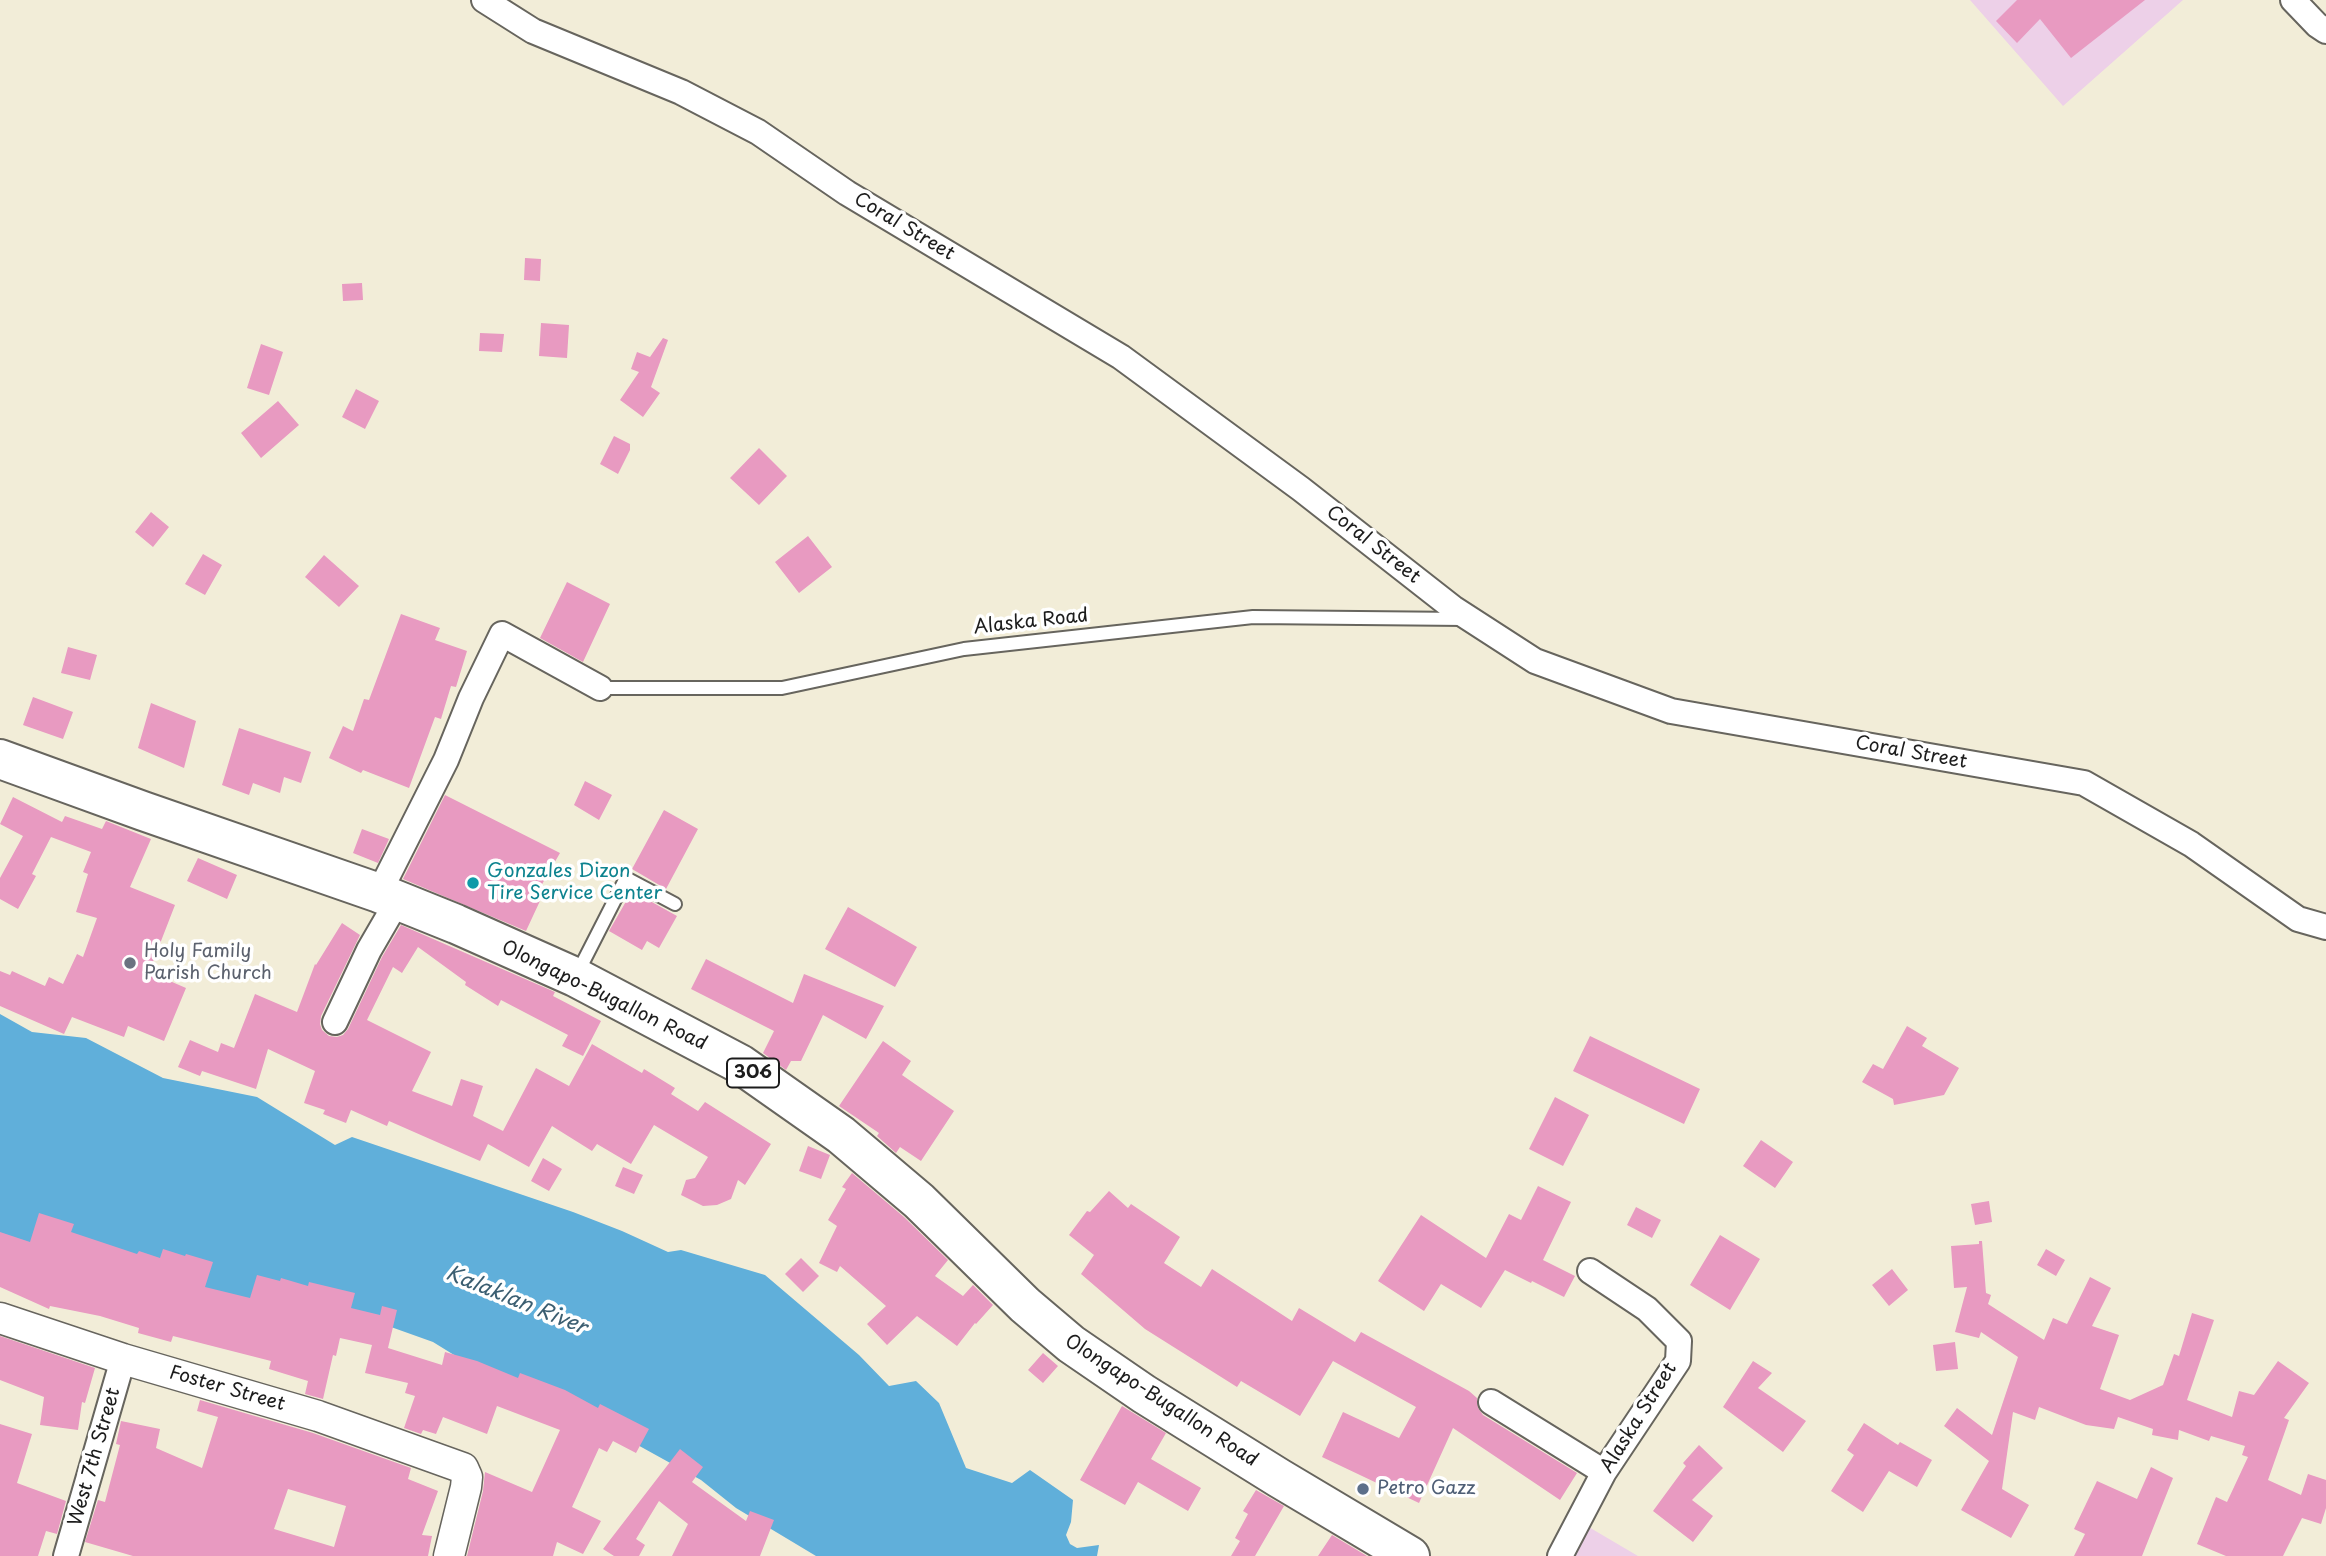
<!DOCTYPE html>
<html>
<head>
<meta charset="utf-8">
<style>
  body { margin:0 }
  canvas { display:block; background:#f2edd8 }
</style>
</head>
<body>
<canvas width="2326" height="1556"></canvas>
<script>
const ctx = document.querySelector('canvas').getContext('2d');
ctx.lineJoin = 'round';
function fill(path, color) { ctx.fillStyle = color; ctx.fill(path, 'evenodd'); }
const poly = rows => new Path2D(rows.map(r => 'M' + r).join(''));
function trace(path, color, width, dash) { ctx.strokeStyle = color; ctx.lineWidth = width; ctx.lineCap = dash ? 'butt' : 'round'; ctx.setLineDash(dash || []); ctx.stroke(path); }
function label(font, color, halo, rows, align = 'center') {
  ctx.font = font + ' "Playpen Sans",sans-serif'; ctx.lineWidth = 7; ctx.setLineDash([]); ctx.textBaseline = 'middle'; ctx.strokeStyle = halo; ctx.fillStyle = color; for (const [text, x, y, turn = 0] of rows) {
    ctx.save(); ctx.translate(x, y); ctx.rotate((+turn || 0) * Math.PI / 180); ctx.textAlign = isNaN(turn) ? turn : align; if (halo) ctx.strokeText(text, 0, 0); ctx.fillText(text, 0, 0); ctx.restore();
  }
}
fill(poly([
  [1970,0,2183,0,2063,106],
  [1587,1526,1638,1556,1572,1556]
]), '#edd0e8');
fill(poly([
  [0,1014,32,1032,86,1038,163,1078,257,1097,335,1145,352,1137,573,1212,622,1231,668,1252,681,1250,765,1275,859,1355,889,1386,916,1381,939,1403,966,1468,1012,1483,1030,1470,1073,1500,1071,1522,1066,1535,1070,1544,1077,1548,1099,1545,1097,1556,816,1556,736,1508,701,1480,596,1422,493,1379,433,1342,377,1322,233,1299,0,1242]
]), '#60afda');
fill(poly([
  [2017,0,2145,0,2071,58,2040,19,2017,43,1996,21],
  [525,258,541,259,540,281,524,280],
  [362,283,363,300,343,301,342,284],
  [541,323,569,325,567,358,539,356],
  [480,333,504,334,502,352,479,351],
  [663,338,668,340,651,387,660,393,643,417,620,400,639,372,631,369,637,352,650,357],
  [261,344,283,352,269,395,247,388],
  [356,389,379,401,365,429,342,417],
  [278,401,299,425,261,458,241,433],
  [614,436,630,444,630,450,618,474,600,464],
  [759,448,787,476,759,505,730,478],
  [151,512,169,527,153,547,135,532],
  [808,536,832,567,799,593,775,562],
  [203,554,222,565,205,595,185,584],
  [324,555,359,586,339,607,305,577],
  [567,582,610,604,583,662,540,638],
  [401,614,440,628,435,640,467,651,456,687,451,686,441,719,435,717,409,788,363,770,361,773,329,758,343,726,353,731,364,699,369,700],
  [68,647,97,655,90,680,61,673],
  [33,697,73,712,63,739,23,725],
  [151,703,196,721,184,768,138,748],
  [239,728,311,752,301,783,284,777,280,793,253,783,249,795,222,785],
  [585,781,612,795,599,820,574,805],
  [445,795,560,853,541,886,546,888,526,931,403,879],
  [13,797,62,822,65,816,102,829,106,821,151,839,130,887,175,905,149,972,186,988,164,1041,128,1026,124,1037,72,1017,64,1034,0,1006,0,971,10,975,12,971,45,986,49,977,63,984,77,954,83,957,97,918,76,912,88,874,83,872,91,852,51,837,32,874,36,876,18,909,0,899,0,878,23,836,0,824],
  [664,810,698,829,666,889,632,869],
  [362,829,389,839,378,863,353,853],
  [198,858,237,875,227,899,187,881],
  [632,891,677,916,659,948,647,941,642,950,609,931],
  [848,907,917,947,895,987,825,949],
  [342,923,360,935,321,1016,320,1024,322,1030,329,1036,337,1037,343,1035,348,1029,382,957,401,925,555,992,553,996,601,1021,583,1056,562,1046,568,1035,501,1000,498,1006,465,985,466,982,418,947,402,973,393,967,367,1020,431,1052,412,1091,452,1106,461,1079,483,1086,473,1116,503,1131,536,1068,569,1086,592,1044,642,1073,644,1069,675,1088,671,1094,698,1111,705,1102,771,1144,745,1185,738,1180,731,1199,717,1205,703,1206,681,1195,686,1180,695,1178,708,1157,654,1125,631,1164,597,1144,592,1151,552,1126,529,1167,488,1144,480,1161,389,1121,387,1126,351,1110,346,1123,323,1114,325,1110,304,1103,315,1071,268,1049,256,1089,202,1071,200,1076,178,1067,190,1040,218,1052,221,1043,234,1048,255,994,297,1012,315,964,316,965],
  [706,959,793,1003,804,974,884,1006,866,1039,823,1015,801,1061,791,1061,786,1070,763,1053,774,1031,691,989],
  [1907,1026,1927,1038,1922,1046,1959,1068,1944,1095,1894,1105,1893,1099,1862,1082,1873,1064,1883,1069],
  [1590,1036,1700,1089,1684,1124,1573,1071],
  [883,1041,911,1061,902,1075,954,1111,921,1161,900,1147,896,1153,877,1136,879,1133,839,1106],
  [1555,1097,1589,1115,1563,1166,1529,1149],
  [1761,1140,1793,1162,1775,1188,1743,1166],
  [808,1146,830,1155,821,1179,799,1171],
  [543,1158,562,1169,549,1191,531,1181],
  [623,1167,643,1175,634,1194,615,1186],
  [852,1173,904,1217,948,1260,935,1276,963,1296,973,1285,993,1305,976,1324,975,1323,957,1346,917,1316,887,1345,867,1324,886,1306,840,1266,837,1272,819,1263,837,1226,828,1220,846,1189,842,1187],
  [1538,1186,1571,1202,1543,1260,1575,1276,1564,1297,1532,1281,1531,1283,1505,1270,1481,1308,1441,1284,1424,1311,1378,1281,1421,1215,1486,1258,1509,1214,1521,1220],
  [1109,1191,1128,1208,1131,1204,1180,1237,1164,1263,1201,1287,1212,1269,1292,1321,1299,1308,1355,1342,1361,1332,1469,1391,1477,1398,1478,1408,1483,1415,1577,1473,1560,1500,1453,1428,1419,1503,1322,1457,1343,1412,1399,1438,1416,1407,1333,1361,1300,1416,1241,1381,1237,1387,1145,1329,1081,1274,1094,1255,1069,1235,1087,1211,1090,1212],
  [1989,1201,1992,1222,1975,1225,1971,1204],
  [1636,1207,1661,1220,1652,1238,1627,1225],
  [39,1213,74,1224,71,1232,137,1254,139,1251,160,1258,163,1249,185,1256,186,1254,213,1262,205,1287,250,1298,257,1275,280,1281,281,1278,308,1286,309,1282,355,1293,351,1308,380,1315,382,1306,397,1310,388,1348,442,1365,445,1352,477,1361,518,1378,520,1373,565,1390,598,1408,600,1404,649,1429,636,1453,613,1441,607,1452,599,1448,572,1507,601,1521,583,1554,557,1542,553,1556,467,1556,483,1491,485,1472,532,1492,560,1430,497,1406,487,1434,443,1417,436,1434,423,1430,421,1434,404,1428,415,1396,405,1393,408,1383,365,1373,372,1345,340,1338,336,1356,333,1355,323,1399,305,1394,308,1381,269,1369,271,1361,173,1336,171,1342,138,1333,139,1328,100,1316,50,1306,49,1309,0,1287,0,1232,30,1242],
  [1720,1235,1760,1259,1730,1310,1690,1285],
  [1979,1241,1982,1241,1986,1293,1991,1295,1988,1304,2044,1340,2053,1318,2067,1324,2090,1277,2111,1288,2092,1326,2119,1335,2100,1389,2130,1400,2163,1385,2174,1354,2179,1356,2192,1313,2214,1320,2187,1400,2232,1417,2239,1391,2254,1395,2278,1361,2309,1383,2284,1418,2289,1420,2268,1480,2301,1495,2308,1474,2326,1480,2326,1508,2321,1524,2302,1518,2283,1556,2226,1556,2197,1544,2216,1497,2227,1502,2248,1457,2242,1455,2245,1446,2211,1436,2209,1441,2179,1430,2178,1440,2152,1435,2153,1429,2118,1417,2114,1429,2086,1425,2039,1407,2035,1420,2013,1412,2002,1489,2029,1505,2011,1538,1961,1510,1989,1461,1944,1426,1957,1408,1992,1435,2018,1357,1981,1332,1979,1338,1955,1332,1967,1287,1954,1288,1951,1246,1979,1244],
  [2046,1249,2065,1260,2056,1276,2037,1265],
  [801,1258,819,1276,803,1292,785,1274],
  [1892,1269,1908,1290,1889,1306,1872,1285],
  [0,1336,95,1368,85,1403,82,1402,78,1430,40,1425,44,1397,0,1380],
  [1955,1342,1958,1369,1936,1371,1933,1345],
  [1043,1353,1058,1366,1043,1383,1028,1370],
  [1753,1361,1772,1373,1758,1388,1806,1421,1783,1452,1723,1407],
  [200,1400,313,1433,411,1468,408,1479,438,1491,422,1535,432,1536,428,1556,133,1556,85,1542,98,1500,105,1502,120,1445,116,1444,121,1421,160,1429,156,1448,202,1468,218,1417,197,1411],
  [288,1489,346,1506,334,1547,274,1529],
  [1122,1406,1166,1433,1151,1459,1201,1488,1188,1511,1138,1482,1125,1505,1080,1480],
  [1864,1423,1898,1445,1900,1442,1932,1460,1917,1487,1889,1471,1863,1512,1831,1491,1854,1455,1847,1450],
  [0,1424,32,1434,17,1483,66,1501,57,1534,46,1531,38,1556,0,1556],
  [1699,1445,1723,1468,1692,1500,1713,1516,1693,1542,1653,1511,1686,1466,1683,1463],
  [680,1449,703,1467,692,1482,746,1521,750,1511,774,1520,760,1556,672,1556,688,1524,659,1501,636,1539,645,1545,639,1556,614,1556,603,1549],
  [2151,1467,2173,1478,2142,1556,2074,1556,2085,1534,2074,1529,2097,1481,2137,1499],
  [1256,1490,1284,1506,1255,1556,1231,1556,1240,1541,1235,1538,1248,1514,1243,1511],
  [1332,1535,1367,1556,1318,1556]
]), '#e89ac1');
const service = poly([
  [600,688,782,688,964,649,1253,617,1465,619],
  [577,974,626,878,675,904]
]);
const minor = poly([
  [484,0,533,31,681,92,758,132,847,193,1121,357,1301,489,1453,608,1535,661,1671,711,2084,783,2191,844,2298,919,2326,927],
  [2293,0,2317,25,2326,31],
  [379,893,446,760,471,698,502,634,600,688],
  [335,1022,369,950,398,900],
  [1491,1402,1604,1472],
  [66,1556,123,1359],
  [1560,1556,1604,1472,1678,1361,1679,1341,1647,1309,1590,1271]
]);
const tertiary = poly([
  [0,1318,123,1359,318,1416,463,1468,467,1477,466,1487,449,1556]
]);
const primary = poly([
  [0,759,143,811,379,893,456,924,575,977,740,1064,841,1135,919,1201,1025,1305,1071,1344,1144,1394,1279,1478,1410,1556]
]);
trace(service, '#67655e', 16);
trace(minor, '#67655e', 28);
trace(tertiary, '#67655e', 33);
trace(primary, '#67655e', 42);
trace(service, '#fff', 12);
trace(minor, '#fff', 24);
trace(tertiary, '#fff', 30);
trace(primary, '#fff', 38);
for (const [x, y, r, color] of [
  [473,883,7,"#0f9aa8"],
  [130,963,7,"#6b7280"],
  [1363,1489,7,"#5c6f8a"]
]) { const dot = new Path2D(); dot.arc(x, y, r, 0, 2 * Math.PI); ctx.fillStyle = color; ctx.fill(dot); trace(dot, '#fff', 2.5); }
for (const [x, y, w] of [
  [753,1073,52]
]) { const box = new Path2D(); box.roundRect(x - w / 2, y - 14.5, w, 29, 5); ctx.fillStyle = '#fff'; ctx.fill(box); trace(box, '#1c1c1c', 2); }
label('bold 18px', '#1c1c1c', null, [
  ["306",753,1073]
]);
label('19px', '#1c1c1c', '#fff', [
  ["Coral Street",904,227,31],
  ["Coral Street",1373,545,38],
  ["Alaska Road",1031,622,-6],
  ["Coral Street",1911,753,10],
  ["Olongapo-Bugallon Road",604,996,26],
  ["Foster Street",227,1389,16],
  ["Olongapo-Bugallon Road",1161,1401,33],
  ["Alaska Street",1639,1418,-58],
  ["West 7th Street",95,1457,-74]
]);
label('19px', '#0d838f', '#fff', [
  ["Gonzales Dizon",487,872],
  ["Tire Service Center",487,894]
], 'left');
label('19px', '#5b616d', '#fff', [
  ["Holy Family",144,952],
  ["Parish Church",144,974]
], 'left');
label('19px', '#4e5e75', '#fff', [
  ["Petro Gazz",1377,1489]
], 'left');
label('italic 21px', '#3b5e71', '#fff', [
  ["Kalaklan River",516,1301,22]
]);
</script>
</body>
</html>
